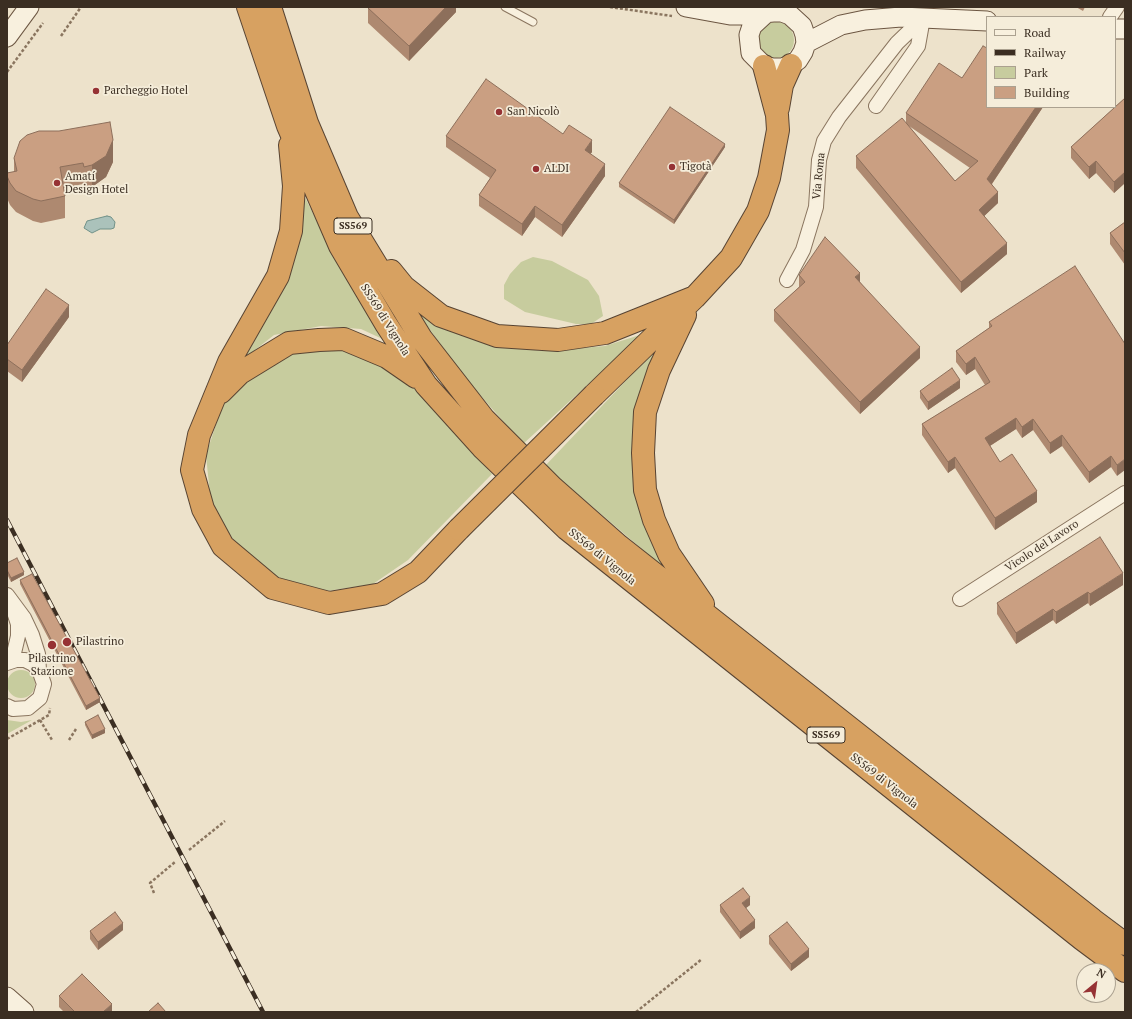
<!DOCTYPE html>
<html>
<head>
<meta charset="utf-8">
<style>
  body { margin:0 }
  #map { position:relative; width:1132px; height:1019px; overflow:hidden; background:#ede2cb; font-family:"PT Serif",serif }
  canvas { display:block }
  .frame { position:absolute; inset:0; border:8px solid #3b2e22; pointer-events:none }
  .legend { position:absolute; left:986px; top:16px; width:130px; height:92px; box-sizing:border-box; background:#f5edda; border:1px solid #aba190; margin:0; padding:5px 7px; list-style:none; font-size:12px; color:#3b2e22 }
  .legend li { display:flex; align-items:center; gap:8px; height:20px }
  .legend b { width:20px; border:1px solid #aba190 }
  .north { position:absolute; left:1076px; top:963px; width:40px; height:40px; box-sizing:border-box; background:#f5edda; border:1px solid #aba190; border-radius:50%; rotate:29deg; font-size:11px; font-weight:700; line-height:16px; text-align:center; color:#3b2e22 }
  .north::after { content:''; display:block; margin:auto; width:14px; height:18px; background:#963234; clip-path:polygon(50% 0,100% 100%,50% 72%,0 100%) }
</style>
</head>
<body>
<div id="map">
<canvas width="1132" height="1019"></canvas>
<div class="frame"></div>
<ul class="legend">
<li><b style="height:5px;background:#f8f0de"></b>Road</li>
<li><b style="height:5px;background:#3b2e22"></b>Railway</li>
<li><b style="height:11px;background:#c7cc9e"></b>Park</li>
<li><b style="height:11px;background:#ca9f82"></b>Building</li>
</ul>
<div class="north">N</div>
</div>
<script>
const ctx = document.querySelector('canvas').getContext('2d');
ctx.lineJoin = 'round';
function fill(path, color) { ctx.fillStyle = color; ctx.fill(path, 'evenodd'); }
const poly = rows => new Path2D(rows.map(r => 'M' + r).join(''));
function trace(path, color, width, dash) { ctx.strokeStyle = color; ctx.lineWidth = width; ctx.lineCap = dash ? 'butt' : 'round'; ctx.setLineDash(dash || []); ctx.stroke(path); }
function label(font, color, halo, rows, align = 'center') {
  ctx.font = font + ' "PT Serif",serif'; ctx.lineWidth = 3.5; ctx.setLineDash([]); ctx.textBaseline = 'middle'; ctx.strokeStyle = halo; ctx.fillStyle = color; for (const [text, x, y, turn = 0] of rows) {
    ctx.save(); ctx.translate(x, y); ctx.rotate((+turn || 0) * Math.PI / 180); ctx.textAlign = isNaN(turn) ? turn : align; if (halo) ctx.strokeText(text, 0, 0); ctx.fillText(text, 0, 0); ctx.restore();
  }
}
fill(poly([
  '758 40a18 18 0 1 1 36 0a18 18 0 1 1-36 0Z',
  [298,183,320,228,365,305,389,342,361,329,321,326,274,335,236,365],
  [533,257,552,261,588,280,599,296,603,316,591,324,576,324,525,312,504,299,504,285,510,274,521,262],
  [414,308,503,347,545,351,605,346,643,334,523,444,466,379],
  [335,346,374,358,406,378,492,474,408,560,373,584,327,591,278,578,238,547,211,505,206,455,222,406,247,375,293,351],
  [655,350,645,376,635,428,671,574,545,466],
  '7 684a14 14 0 1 1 28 0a14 14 0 1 1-28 0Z',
  [7,720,21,722,32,720,7,734]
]), '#c7cc9e');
const water = poly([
  [107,216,111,217,115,222,114,228,111,229,100,229,92,233,84,228,87,221,107,216]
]);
fill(water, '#abc2bb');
trace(water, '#719188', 1);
const lane = poly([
  [505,7,533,22]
]);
const street = poly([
  [1110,17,1117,7],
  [876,106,918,46,923,18],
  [787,280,803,250,816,207,819,160,824,141,839,117,897,43,923,18],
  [7,595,24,618,32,635,38,654,39,670],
  [960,599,1125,493],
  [8,662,14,653,18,636,18,624,13,609],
  [7,663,16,660,25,660,33,664,39,670,44,684,40,698,28,708,13,709,7,706]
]);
const secondary = poly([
  [686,7,730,15,745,15,773,12,782,12,790,15,802,26,805,35,806,43,803,52,798,60,791,65,782,68,773,68,764,66,751,53,749,35,752,26,765,14],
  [1115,29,1125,29],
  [7,37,29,7],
  [806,43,841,25,865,20,901,17,987,21],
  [7,997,24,1012]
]);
const highway = poly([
  [248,7,288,126,340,246,386,324,426,385,482,447,567,529,1082,939,1125,971],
  [270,7,307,123,347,217,421,338,484,419,552,487,619,546,1093,920,1125,944],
  [778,108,782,85,791,65],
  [290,145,294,186,291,231,278,276,229,362,199,435,192,470,203,509,223,546,273,588,329,603,382,594,418,572,459,529],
  [391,271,404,287,441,316,497,336,558,340,605,333,695,297],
  [685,315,659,370,645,412,643,453,645,490,654,520,669,554,703,604],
  [221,392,240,373,289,343,319,340,344,339,387,357,416,377],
  [594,395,695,297,731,258,758,211,769,178,778,130,777,115,764,66]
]);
trace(lane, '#8a755f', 9);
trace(street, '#8a755f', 16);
trace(secondary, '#6c5642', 21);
trace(highway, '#584433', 24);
trace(poly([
  [610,7,672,16],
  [61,36,81,7],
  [7,72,43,23],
  [40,720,52,740],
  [7,739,49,715,50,708],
  [69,740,76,729],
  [189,850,225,821],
  [154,893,150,883,175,862],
  [636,1012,702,959]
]), '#8a755f', 2.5, [3, 2]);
trace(lane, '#f8f0de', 7);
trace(street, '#f8f0de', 14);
trace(secondary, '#f8f0de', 19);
trace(highway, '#d7a161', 22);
const rail = poly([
  [7,520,263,1012]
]);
trace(rail, '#3b2e22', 4.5);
trace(rail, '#f5edda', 3, [9]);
const highwayBridge = poly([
  [459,529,594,395]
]);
trace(highwayBridge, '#584433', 24, []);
trace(highwayBridge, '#d7a161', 22);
fill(poly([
  [456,7,456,12,409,61,368,23,368,8],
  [1076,7,1085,7,1083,11],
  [1125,98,1125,183,1114,193,1096,173,1089,179,1071,158,1071,147],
  [987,107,1043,107,992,184,998,203,984,216,1007,254,961,293,856,168,856,156,906,123,906,113],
  [909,126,970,168,955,181],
  [563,134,592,152,590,154,605,176,562,237,535,217,522,236,479,206,479,195,490,178,446,147,446,136],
  [725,147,674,224,619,187,619,183],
  [14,158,113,162,106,177,92,187,84,189,83,184,64,188,65,196,65,218,41,223,33,221,16,212,10,205,7,198,7,173,14,172],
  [1125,222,1125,265,1110,244,1110,233],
  [799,275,860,282,920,358,860,414,774,321,774,310,799,287],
  [69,317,22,382,7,371,7,345],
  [989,322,1125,344,1117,476,1111,467,1089,483,1062,446,1050,454,1033,430,1022,438,1016,429,990,446,1000,462,1037,502,995,530,955,468,948,473,922,435,922,424,985,385,975,369,966,375,956,362,956,351,989,328],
  [960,388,928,410,920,398,920,391],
  [7,563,24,575,11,582,7,574],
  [20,580,100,702,86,710,20,584],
  [1123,585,1090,606,1088,603,1056,624,1053,620,1016,644,997,614,997,603],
  [85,722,105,733,92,739,85,725],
  [720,905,750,905,746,908,755,928,740,939,720,912],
  [123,930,98,950,90,939,90,931],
  [769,936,809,957,791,971,769,944],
  [59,996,112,1012,64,1012,59,1007]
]), '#ae8970');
fill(poly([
  [446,7,456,7,456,12,409,61,409,46],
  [1036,107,1043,107,987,191,987,179],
  [113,140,113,162,106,177,92,187,92,165],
  [592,140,592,152,585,162,585,150],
  [725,144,725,147,674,224,674,220],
  [1096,161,1096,173,1089,179,1089,167],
  [605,164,605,176,562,237,562,225],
  [1125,172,1125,183,1114,193,1114,182],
  [998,192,998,203,979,221,979,210],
  [535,206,535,217,522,236,522,224],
  [1007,243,1007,254,961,293,961,282],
  [860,273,860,284,855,277],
  [69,305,69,317,22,382,22,370],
  [920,347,920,358,860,414,860,402],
  [975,357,975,369,966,375,966,364],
  [960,380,960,388,928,410,928,402],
  [1016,418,1016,429,985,449,985,438],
  [1033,419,1033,430,1022,438,1022,427],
  [1062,435,1062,446,1050,454,1050,443],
  [1111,456,1111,467,1089,483,1089,472],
  [955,457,955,468,948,473,948,462],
  [1125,459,1125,470,1117,476,1117,465],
  [1037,491,1037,502,995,530,995,518],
  [24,572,24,575,11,582,11,578],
  [1123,573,1123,585,1090,606,1090,594],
  [1088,592,1088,603,1056,624,1056,612],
  [1053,609,1053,620,1016,644,1016,633],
  [100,698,100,702,86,710,86,706],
  [105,729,105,733,92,739,92,735],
  [750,897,750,905,742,911,742,903],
  [755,920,755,928,740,939,740,932],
  [123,923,123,930,98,950,98,942],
  [809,949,809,957,791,971,791,964],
  [112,1004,112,1012,103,1012]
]), '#8d6f5b');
const building = poly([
  [369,7,446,7,409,46,368,8,369,7],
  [983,46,987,48,987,107,1036,107,987,179,998,192,979,210,1007,243,961,282,856,156,902,118,955,181,978,161,906,113,939,63,962,78,983,46],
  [486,79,563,134,569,125,592,140,585,150,605,164,562,225,535,206,522,224,479,195,496,170,446,136,486,79],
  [1125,98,1125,172,1114,182,1096,161,1089,167,1071,147,1125,98],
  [670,107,725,144,674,220,619,183,670,107],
  [110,122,113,140,106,156,92,165,84,167,83,163,60,167,65,196,41,201,33,199,16,191,10,183,7,176,7,173,17,171,14,158,20,141,27,135,39,131,59,131,110,122],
  [1125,222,1125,253,1110,233,1125,222],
  [825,237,860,273,855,277,920,347,860,402,774,310,805,282,799,275,825,237],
  [1075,266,1125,344,1125,459,1117,465,1111,456,1089,472,1062,435,1050,443,1033,419,1022,427,1016,418,985,438,1000,462,1012,454,1037,491,995,518,955,457,948,462,922,424,990,382,975,357,966,364,956,351,992,326,989,322,1075,266],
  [46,289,69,305,22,370,7,359,7,345,46,289],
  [952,368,960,380,928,402,920,391,952,368],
  [1100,537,1123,573,1090,594,1088,592,1056,612,1053,609,1016,633,997,603,1100,537],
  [17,558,24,572,11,578,7,570,7,563,17,558],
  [32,574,100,698,86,706,20,580,32,574],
  [98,715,105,729,92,735,85,722,98,715],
  [743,888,750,897,742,903,755,920,740,932,720,905,743,888],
  [115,912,123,923,98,942,90,931,115,912],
  [787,922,809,949,791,964,769,936,787,922],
  [82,974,112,1004,103,1012,75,1012,59,996,82,974],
  [158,1003,166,1012,148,1012,158,1003]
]);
fill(building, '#ca9f82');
trace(building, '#8d6f5b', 1);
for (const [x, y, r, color] of [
  [96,91,4,"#963234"],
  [499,112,4,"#963234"],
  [672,167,4,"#963234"],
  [536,169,4,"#963234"],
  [57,183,4,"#963234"],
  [67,642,5,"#963234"],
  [52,645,5,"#963234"]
]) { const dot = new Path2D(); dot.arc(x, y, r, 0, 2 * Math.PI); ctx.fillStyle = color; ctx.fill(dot); trace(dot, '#f5edda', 1.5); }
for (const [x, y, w] of [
  [353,226,38],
  [826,735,38]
]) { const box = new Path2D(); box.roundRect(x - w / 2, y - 8, w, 16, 3); ctx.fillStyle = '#f5edda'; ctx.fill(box); trace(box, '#3b2e22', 1); }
label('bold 10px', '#3b2e22', null, [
  ["SS569",353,226],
  ["SS569",826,735]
]);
label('11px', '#3b2e22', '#f5edda', [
  ["Parcheggio Hotel",104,91],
  ["San Nicolò",507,112],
  ["Tigotà",680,167],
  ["ALDI",544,169],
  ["Amatí",65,177],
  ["Design Hotel",65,190],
  ["Pilastrino",76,642],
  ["Pilastrino",52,659,"center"],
  ["Stazione",52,672,"center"]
], 'left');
label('11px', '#3b2e22', '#f5edda', [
  ["Via Roma",819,176,-84],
  ["SS569 di Vignola",385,320,58],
  ["Vicolo del Lavoro",1042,546,-33],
  ["SS569 di Vignola",602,557,39],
  ["SS569 di Vignola",884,781,38]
]);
</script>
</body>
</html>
